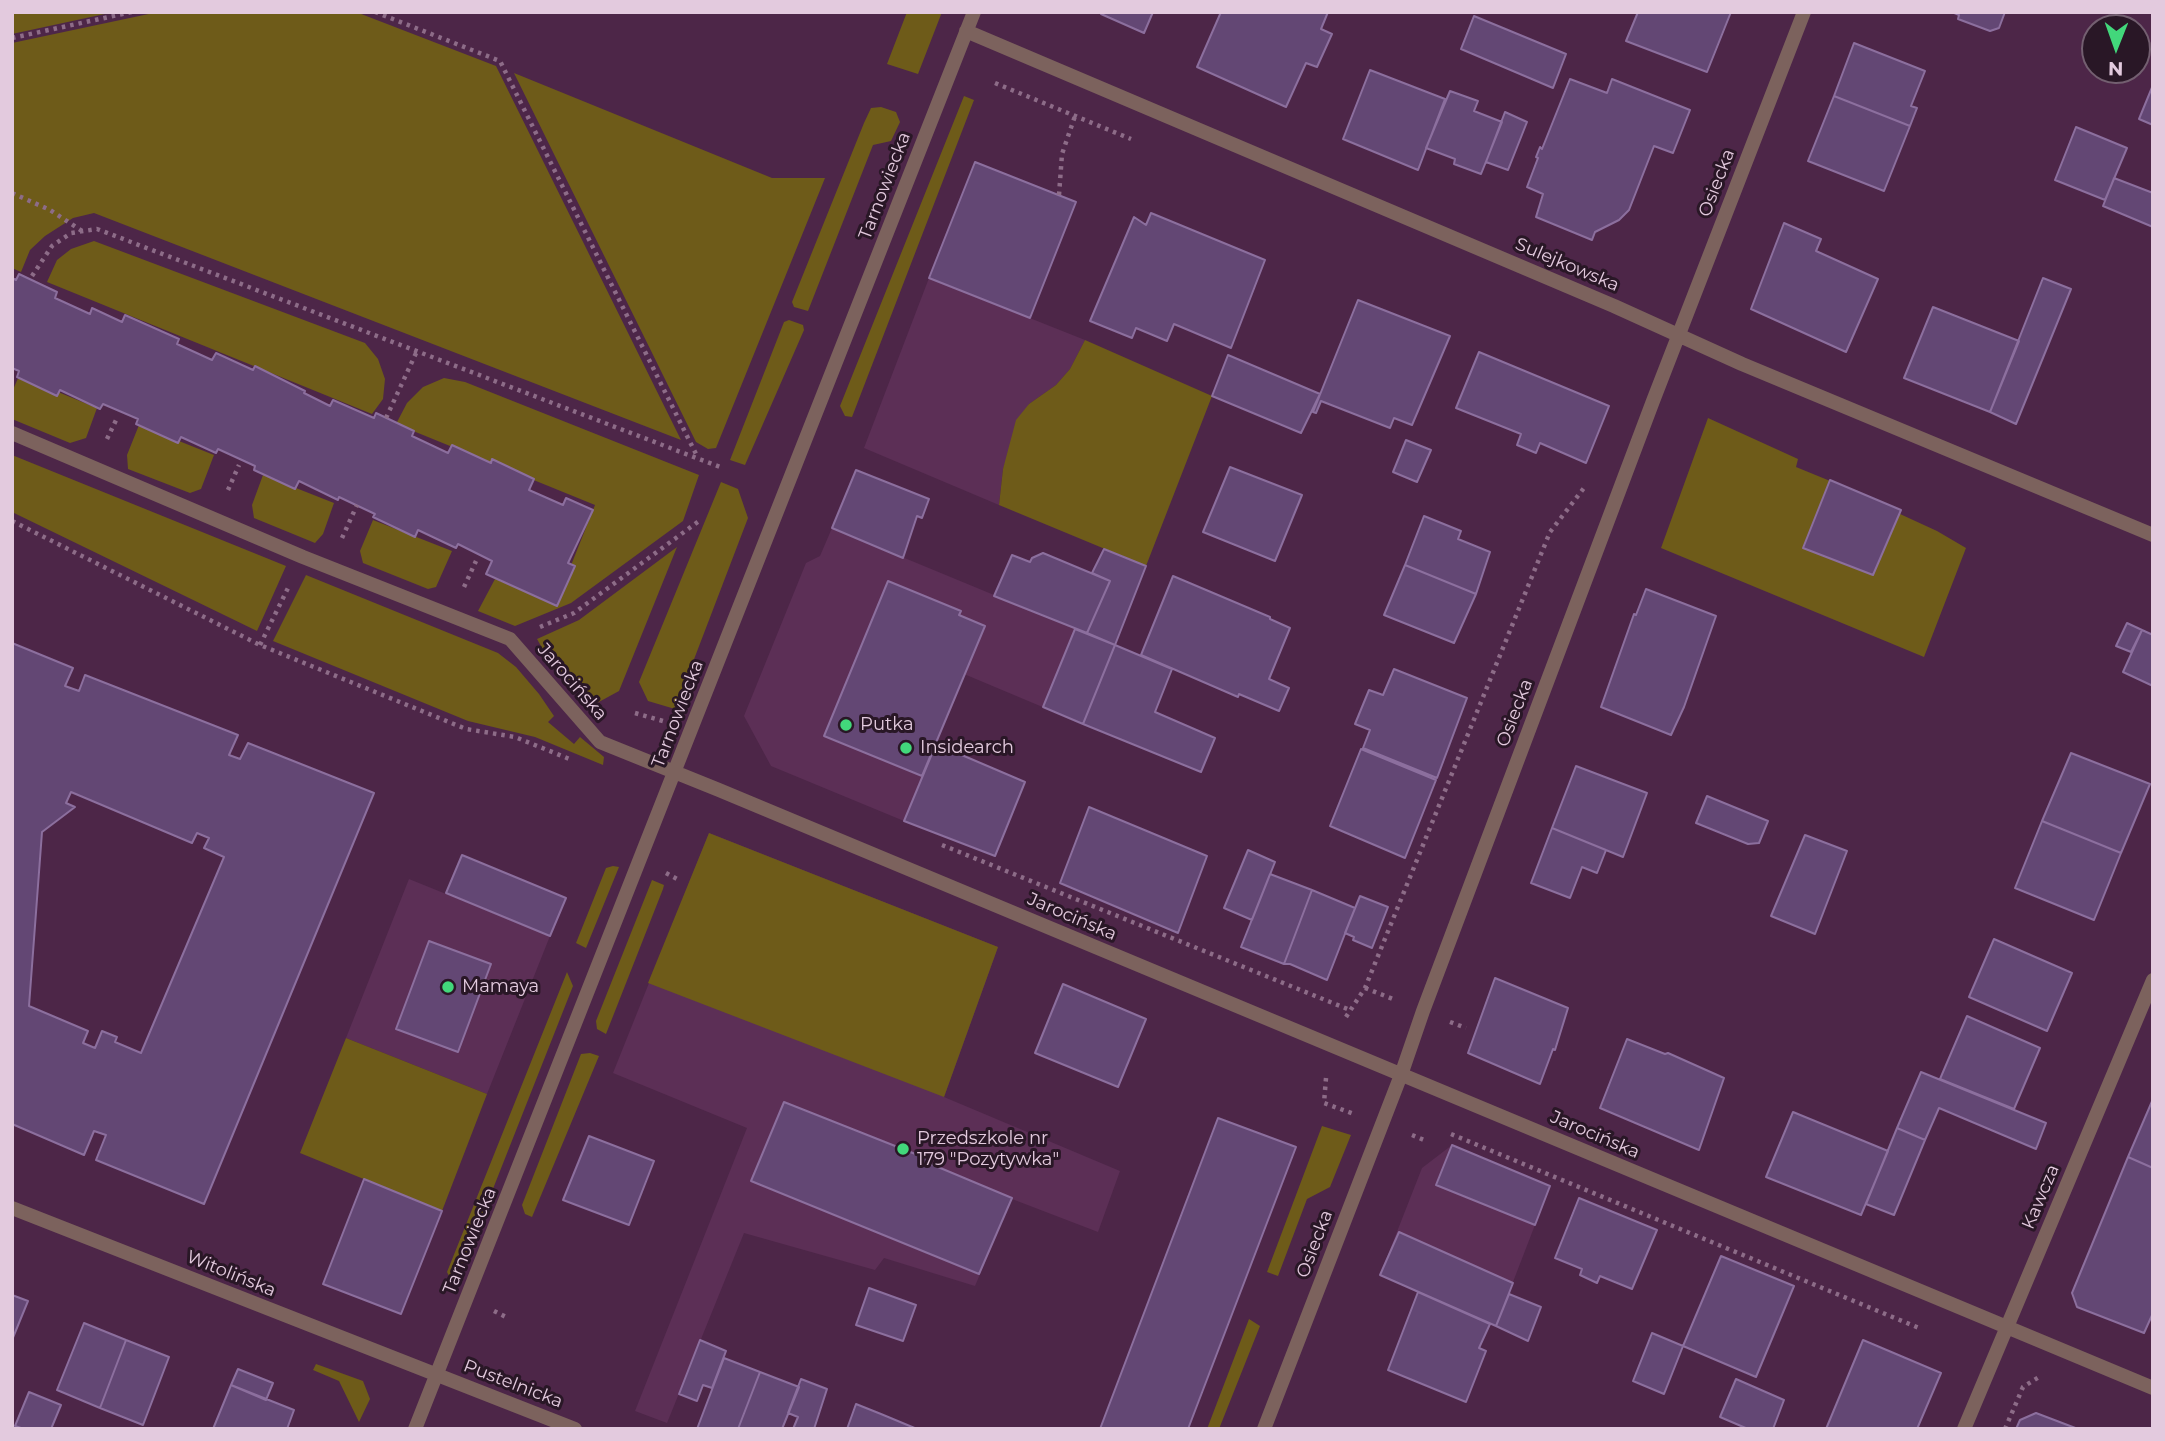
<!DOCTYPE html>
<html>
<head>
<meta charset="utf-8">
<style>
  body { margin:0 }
  #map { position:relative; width:2165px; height:1441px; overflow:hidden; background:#4d2648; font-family:Montserrat,sans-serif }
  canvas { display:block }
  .frame { position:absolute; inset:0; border:14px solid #e3cade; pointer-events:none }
  .north { position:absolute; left:2081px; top:14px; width:70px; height:70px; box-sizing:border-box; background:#291726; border:2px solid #735f70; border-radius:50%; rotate:181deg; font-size:19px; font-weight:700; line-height:28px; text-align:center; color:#e3cade }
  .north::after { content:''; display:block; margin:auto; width:24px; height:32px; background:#42d77b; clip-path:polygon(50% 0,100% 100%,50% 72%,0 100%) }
</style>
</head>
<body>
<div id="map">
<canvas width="2165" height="1441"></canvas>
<div class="frame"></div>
<div class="north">N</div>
</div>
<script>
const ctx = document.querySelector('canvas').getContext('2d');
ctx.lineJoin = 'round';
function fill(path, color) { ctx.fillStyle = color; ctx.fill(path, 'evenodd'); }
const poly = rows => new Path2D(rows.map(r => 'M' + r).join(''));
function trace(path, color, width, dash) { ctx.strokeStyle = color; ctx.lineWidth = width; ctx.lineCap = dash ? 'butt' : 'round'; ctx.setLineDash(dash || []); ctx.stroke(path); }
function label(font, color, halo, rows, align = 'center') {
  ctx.font = font + ' Montserrat,sans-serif'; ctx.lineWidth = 6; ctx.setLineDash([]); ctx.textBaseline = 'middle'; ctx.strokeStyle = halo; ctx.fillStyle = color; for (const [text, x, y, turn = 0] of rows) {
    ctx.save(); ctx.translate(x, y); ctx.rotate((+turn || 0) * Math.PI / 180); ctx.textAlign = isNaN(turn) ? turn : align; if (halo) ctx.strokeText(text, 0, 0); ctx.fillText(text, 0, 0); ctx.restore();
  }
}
fill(poly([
  [929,278,1085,340,1070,369,1056,385,1029,404,1003,469,999,505,864,448],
  [832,528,1115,645,1083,724,964,674,904,821,771,766,744,716,806,563,820,556],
  [709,833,998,947,944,1097,1120,1171,1098,1232,1012,1199,975,1286,884,1258,875,1270,744,1233,667,1423,635,1411,747,1128,613,1073],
  [409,879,550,936,487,1094,346,1038],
  [1452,1145,1550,1186,1496,1326,1380,1275,1422,1168]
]), '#5c2f56');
fill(poly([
  [12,12,114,12,12,34],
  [158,12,356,12,496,66,681,440,94,213,73,218,45,236,30,250,21,272,12,268,12,43],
  [907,12,942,12,918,74,887,64],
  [514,73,772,178,825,178,716,448,708,449,696,442],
  [964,96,974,100,852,417,845,416,840,406],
  [881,107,896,112,900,122,891,141,873,145,808,311,794,307,792,302,864,123,871,108],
  [94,241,365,343,378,359,385,379,383,399,372,414,47,282,57,260,71,249],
  [789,320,803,325,804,330,745,465,730,460,784,322],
  [1085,340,1212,396,1146,566,999,505,1003,469,1016,420,1029,404,1056,385,1070,369],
  [19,376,97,408,86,438,70,443,12,419,12,392],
  [444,378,465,382,699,475,683,521,571,603,515,626,478,611,495,579,556,603,595,505,396,424,407,403,423,387],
  [1708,418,1798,459,1796,467,1901,510,1900,514,1937,531,1966,548,1924,657,1661,548],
  [139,425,214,455,201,489,190,493,128,469,127,455],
  [12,455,286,566,257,631,12,512],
  [263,475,334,503,323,534,315,543,254,518,252,505],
  [721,482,738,489,748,518,675,709,648,701,639,682],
  [373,520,452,551,436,587,428,589,363,563,360,551],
  [677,547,619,691,597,703,553,667,537,639,579,620],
  [306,575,498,653,516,667,539,694,554,716,548,722,574,744,580,737,604,757,603,765,535,737,468,721,273,641],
  [709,833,998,947,944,1097,648,983],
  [613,866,619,867,586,948,576,943,606,868],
  [652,880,664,885,663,889,606,1034,597,1029,596,1021],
  [567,972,573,986,457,1280,449,1276,447,1272],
  [346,1038,487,1094,442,1211,300,1153],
  [590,1053,599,1056,532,1217,525,1214,522,1205,581,1054],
  [1322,1126,1351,1135,1330,1187,1307,1199,1278,1276,1267,1272],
  [1249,1319,1260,1326,1219,1429,1207,1429],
  [316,1364,363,1381,370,1399,359,1422,339,1381,313,1370]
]), '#6e5b19');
const building = poly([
  [1101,12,1153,12,1144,33,1101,14,1101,12],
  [1221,12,1328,12,1321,29,1332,34,1317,67,1306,63,1286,107,1197,67,1221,12],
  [1638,12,1731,12,1707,72,1626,41,1638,12],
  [1952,12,2005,12,1999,28,1990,31,1958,19,1959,15,1952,12],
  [1474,16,1566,54,1553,88,1461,49,1474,16],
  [1854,43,1925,71,1911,106,1917,108,1910,126,1834,96,1854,43],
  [1370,70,1445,99,1418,170,1343,139,1370,70],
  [1570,79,1607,93,1612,79,1690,110,1673,153,1654,146,1629,210,1619,220,1595,232,1592,240,1536,217,1543,194,1527,187,1538,158,1536,157,1540,147,1542,149,1570,79],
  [2153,85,2153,125,2139,119,2153,85],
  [1450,91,1478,101,1474,111,1502,122,1481,174,1454,164,1455,159,1426,148,1450,91],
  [1834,96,1910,126,1884,191,1808,161,1834,96],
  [1505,112,1527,122,1508,170,1486,162,1505,112],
  [2076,127,2127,148,2105,200,2055,180,2076,127],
  [975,162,1076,202,1030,318,929,278,975,162],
  [2114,178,2153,193,2153,227,2103,206,2114,178],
  [1151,213,1265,260,1231,348,1174,324,1167,341,1136,328,1132,338,1090,321,1134,217,1146,225,1151,213],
  [1784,223,1821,239,1816,251,1878,279,1846,352,1751,309,1784,223],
  [19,274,57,292,55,298,90,314,92,308,122,322,125,315,179,339,177,344,212,360,216,353,253,370,255,366,305,391,304,393,330,406,333,400,374,418,376,413,414,431,412,436,448,453,452,445,491,463,492,459,534,479,529,490,563,505,566,498,593,510,568,563,575,566,557,606,486,574,492,561,458,544,456,548,418,530,415,537,373,517,375,514,339,497,338,500,299,481,295,489,254,470,255,466,218,449,216,453,181,437,178,443,136,424,138,419,103,404,100,409,60,390,57,396,17,377,19,371,12,368,12,278,16,280,19,274],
  [2043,278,2071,289,2016,424,1990,412,2043,278],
  [1358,300,1450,336,1412,425,1394,418,1390,428,1321,401,1316,413,1313,412,1358,300],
  [1933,307,2019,341,1990,412,1904,378,1933,307],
  [1479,352,1609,406,1586,463,1540,443,1536,453,1517,445,1521,434,1456,408,1479,352],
  [1228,355,1320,394,1301,433,1212,396,1228,355],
  [1406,440,1431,450,1417,482,1393,472,1406,440],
  [1230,467,1302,495,1275,561,1203,532,1230,467],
  [856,470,929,499,922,518,917,516,903,558,832,528,856,470],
  [1830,480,1901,510,1873,575,1803,548,1830,480],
  [1424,516,1461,531,1458,539,1490,552,1476,594,1405,565,1424,516],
  [1104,549,1146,566,1115,645,1087,633,1110,581,1092,573,1104,549],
  [1043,553,1110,581,1087,633,994,596,1012,555,1030,562,1032,558,1043,553],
  [1405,565,1476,594,1454,643,1384,615,1405,565],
  [1173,576,1270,617,1270,619,1290,628,1269,679,1289,688,1279,711,1239,694,1238,697,1141,655,1173,576],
  [888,581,961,611,959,615,985,626,922,776,824,736,888,581],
  [1646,589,1716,616,1684,707,1671,735,1601,707,1634,614,1636,615,1646,589],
  [2127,623,2142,630,2131,652,2116,646,2127,623],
  [1075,629,1115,645,1083,724,1043,707,1075,629],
  [2142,630,2153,635,2153,686,2123,672,2142,630],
  [12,643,73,668,65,686,79,691,85,675,238,735,229,755,240,759,248,743,374,793,204,1204,96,1160,106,1135,94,1131,84,1155,12,1124,12,643],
  [71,792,192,843,197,833,209,838,204,848,224,857,141,1053,115,1042,117,1037,102,1031,95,1048,83,1043,88,1031,29,1006,42,832,75,807,66,803,71,792],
  [1115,645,1172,669,1155,712,1215,738,1201,772,1083,724,1115,645],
  [1394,669,1467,698,1437,778,1363,748,1370,730,1355,724,1369,690,1383,695,1394,669],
  [936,744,1025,782,995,856,904,821,936,744],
  [1361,749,1436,780,1405,858,1330,826,1361,749],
  [2071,753,2150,784,2121,853,2042,821,2071,753],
  [1576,766,1647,793,1623,857,1552,828,1576,766],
  [1707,796,1768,821,1759,843,1748,844,1696,823,1707,796],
  [1089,807,1207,856,1178,933,1060,883,1089,807],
  [2042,821,2121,853,2094,920,2015,888,2042,821],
  [1552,828,1606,850,1597,873,1582,867,1570,898,1531,883,1552,828],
  [1805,835,1847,851,1815,934,1771,916,1805,835],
  [1248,850,1275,862,1252,920,1224,908,1248,850],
  [462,855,566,898,550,936,446,893,462,855],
  [1270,874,1312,890,1284,964,1241,947,1270,874],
  [1312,890,1355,908,1327,980,1290,964,1284,964,1312,890],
  [1360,896,1388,907,1372,948,1353,940,1354,937,1345,933,1360,896],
  [1994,939,2072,973,2047,1031,1969,997,1994,939],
  [429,941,491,964,458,1052,396,1029,429,941],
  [1495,978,1568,1008,1555,1050,1553,1049,1540,1084,1468,1053,1495,978],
  [1063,984,1146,1019,1118,1087,1035,1053,1063,984],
  [1967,1016,2040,1048,2014,1109,1940,1079,1967,1016],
  [1627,1039,1665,1054,1668,1053,1724,1078,1699,1150,1600,1108,1627,1039],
  [1921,1072,2046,1123,2036,1149,1939,1108,1925,1140,1897,1128,1921,1072],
  [2153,1099,2153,1168,2128,1157,2153,1099],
  [784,1102,928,1159,926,1162,1012,1198,979,1274,751,1181,784,1102],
  [1793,1112,1888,1151,1861,1215,1766,1177,1793,1112],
  [1218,1118,1296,1147,1188,1429,1100,1429,1218,1118],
  [1897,1128,1925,1140,1894,1215,1866,1204,1897,1128],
  [589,1136,654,1161,629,1225,563,1200,589,1136],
  [1452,1145,1550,1186,1535,1225,1436,1185,1452,1145],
  [2128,1157,2153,1168,2153,1313,2144,1333,2077,1307,2072,1293,2128,1157],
  [364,1179,442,1211,401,1314,323,1284,364,1179],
  [1579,1198,1657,1230,1632,1289,1600,1276,1597,1283,1580,1275,1582,1269,1555,1258,1579,1198],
  [1399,1232,1513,1283,1496,1326,1380,1275,1399,1232],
  [1721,1256,1794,1286,1756,1377,1683,1346,1721,1256],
  [869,1288,916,1305,903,1341,856,1325,869,1288],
  [1418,1292,1490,1324,1479,1348,1486,1351,1466,1402,1388,1370,1418,1292],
  [1509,1294,1541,1307,1528,1341,1496,1326,1509,1294],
  [12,1295,28,1301,12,1340,12,1295],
  [84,1323,126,1340,100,1408,57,1390,84,1323],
  [1652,1333,1683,1346,1664,1394,1633,1381,1652,1333],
  [126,1340,169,1357,143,1425,100,1408,126,1340],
  [700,1340,726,1351,712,1388,703,1385,697,1401,679,1394,700,1340],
  [1863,1340,1941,1373,1917,1429,1826,1429,1863,1340],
  [724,1358,760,1372,738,1429,697,1429,724,1358],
  [238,1369,273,1383,266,1400,231,1385,238,1369],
  [760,1372,799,1387,782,1429,738,1429,760,1372],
  [801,1379,827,1389,814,1429,793,1429,798,1417,788,1413,801,1379],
  [1736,1379,1784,1400,1773,1429,1748,1429,1720,1417,1736,1379],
  [231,1385,294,1410,287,1429,213,1429,231,1385],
  [29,1392,61,1405,51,1429,24,1429,15,1426,29,1392],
  [856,1404,881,1414,917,1429,847,1429,856,1404],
  [2036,1413,2078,1429,2016,1429,2020,1420,2036,1413]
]);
fill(building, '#634774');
trace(building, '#8c6f9e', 2);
trace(poly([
  [375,12,500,61,698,458],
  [12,38,132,12],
  [995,83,1131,139],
  [12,193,50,210,82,231],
  [1059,195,1062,154,1075,116],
  [32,276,52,246,71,233,97,229,720,467],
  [386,418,417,351],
  [107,439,118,416],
  [228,490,239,465],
  [12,521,260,645,466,729,515,737,572,760],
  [342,538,357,505],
  [464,587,476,561],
  [540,627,574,613,699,521],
  [260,645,289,586],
  [635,713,663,721],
  [942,845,1350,1010],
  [666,873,681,881],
  [1365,988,1393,999],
  [1346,1017,1365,988,1550,532,1584,488],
  [1450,1022,1466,1028],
  [1326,1078,1324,1103,1354,1114],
  [1451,1134,1919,1328],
  [1412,1135,1424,1140],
  [494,1311,506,1317],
  [2005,1429,2023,1387,2039,1377]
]), '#8d6c88', 4.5, [3.5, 5]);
trace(poly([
  [966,31,1614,306,1742,364,2153,535],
  [12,433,303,557,510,639,600,742,719,790,2153,1388],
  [12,1208,575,1429],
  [415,1429,974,12],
  [1264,1429,1401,1075,1423,1011,1653,401,1804,12],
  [1964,1429,2153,980]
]), '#7c625d', 14);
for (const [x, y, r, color] of [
  [846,725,7,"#42d77b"],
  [906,748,7,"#42d77b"],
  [448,987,7,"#42d77b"],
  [903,1149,7,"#42d77b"]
]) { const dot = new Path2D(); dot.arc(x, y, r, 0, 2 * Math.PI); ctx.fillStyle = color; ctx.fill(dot); trace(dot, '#291726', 2.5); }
label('18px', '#e3cade', '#291726', [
  ["Osiecka",1717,183,-69],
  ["Tarnowiecka",885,186,-69],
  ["Sulejkowska",1567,265,23],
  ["Jarocińska",572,682,49],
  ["Osiecka",1515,713,-69],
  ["Tarnowiecka",678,714,-69],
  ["Jarocińska",1072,917,23],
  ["Jarocińska",1595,1135,23],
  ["Kawcza",2041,1197,-67],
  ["Tarnowiecka",470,1241,-68],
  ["Osiecka",1315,1244,-69],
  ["Witolińska",231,1274,22],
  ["Pustelnicka",513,1384,21]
]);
label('18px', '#e3cade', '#291726', [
  ["Putka",860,725],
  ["Insidearch",920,748],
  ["Mamaya",462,987],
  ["Przedszkole nr",917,1139],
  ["179 \"Pozytywka\"",917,1160]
], 'left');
</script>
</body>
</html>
